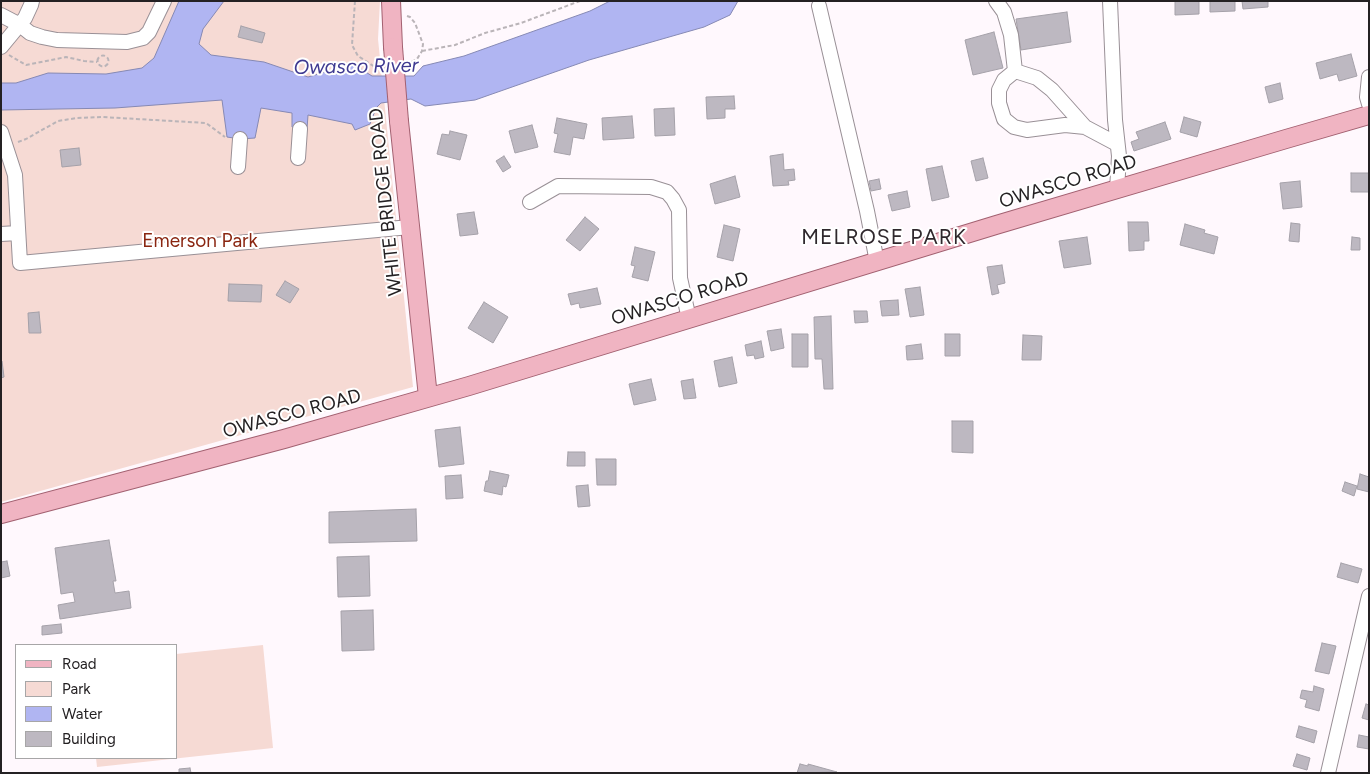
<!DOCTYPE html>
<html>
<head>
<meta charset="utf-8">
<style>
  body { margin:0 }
  #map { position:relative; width:1370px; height:774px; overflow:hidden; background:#fff8fd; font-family:Figtree,sans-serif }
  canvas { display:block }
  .frame { position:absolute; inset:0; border:2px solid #242123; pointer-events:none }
  .legend { position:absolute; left:15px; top:644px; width:162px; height:115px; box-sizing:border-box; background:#fff; border:1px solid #a7a6a7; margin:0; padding:6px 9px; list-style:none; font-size:15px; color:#242123 }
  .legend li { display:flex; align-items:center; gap:10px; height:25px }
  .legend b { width:25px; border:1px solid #a7a6a7 }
</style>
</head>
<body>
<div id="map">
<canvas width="1370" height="774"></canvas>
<div class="frame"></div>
<ul class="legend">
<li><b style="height:6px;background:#f0b4c2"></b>Road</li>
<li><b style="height:14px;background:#f6dad4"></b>Park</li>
<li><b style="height:14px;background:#b0b5f2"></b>Water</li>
<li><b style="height:14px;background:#bdb8c1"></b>Building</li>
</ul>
</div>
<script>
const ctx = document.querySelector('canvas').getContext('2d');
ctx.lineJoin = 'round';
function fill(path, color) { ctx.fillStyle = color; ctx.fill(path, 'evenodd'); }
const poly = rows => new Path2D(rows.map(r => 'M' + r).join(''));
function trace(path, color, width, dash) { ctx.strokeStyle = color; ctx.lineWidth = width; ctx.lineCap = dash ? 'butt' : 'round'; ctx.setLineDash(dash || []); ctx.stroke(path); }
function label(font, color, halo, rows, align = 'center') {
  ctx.font = font + ' Figtree,sans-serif'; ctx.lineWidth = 4; ctx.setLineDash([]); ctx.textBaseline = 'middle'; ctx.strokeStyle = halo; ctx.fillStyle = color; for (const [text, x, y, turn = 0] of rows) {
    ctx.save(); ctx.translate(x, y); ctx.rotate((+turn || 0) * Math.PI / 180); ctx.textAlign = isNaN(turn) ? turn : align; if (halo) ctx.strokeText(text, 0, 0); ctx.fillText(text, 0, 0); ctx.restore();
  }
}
fill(poly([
  [1,1,380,1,378,39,413,387,1,502],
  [263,645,273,748,97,767,96,758,176,758,176,654]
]), '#f6dad4');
const water = poly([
  [179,1,224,1,203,29,199,44,211,55,264,62,308,77,353,64,372,76,414,76,423,66,464,56,590,11,610,1,738,1,730,15,704,27,589,60,475,100,425,106,411,99,381,103,376,108,370,124,355,130,352,124,308,115,307,129,300,129,292,127,292,113,261,108,255,138,240,139,227,137,222,100,115,108,1,110,1,83,16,83,48,73,106,74,142,68,154,58,179,1]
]);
fill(water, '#b0b5f2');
trace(water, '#8689b4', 1);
const building = poly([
  [1175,1,1199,1,1199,14,1175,15,1175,1],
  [1210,1,1235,1,1235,11,1210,12,1210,1],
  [1242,1,1268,1,1268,7,1243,9,1242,1],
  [1067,12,1071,42,1021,50,1016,19,1067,12],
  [241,26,265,33,262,43,238,37,241,26],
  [994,32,1003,68,973,75,965,40,994,32],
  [1351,54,1357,76,1339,81,1337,74,1320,79,1316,63,1351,54],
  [1280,83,1283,99,1269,103,1265,87,1280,83],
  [734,96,735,109,725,109,725,118,707,119,706,97,734,96],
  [674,108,675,135,655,136,654,109,674,108],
  [632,116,634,138,603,140,602,118,632,116],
  [1184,117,1201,122,1197,137,1180,132,1184,117],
  [557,118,587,124,584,139,573,137,570,155,554,152,558,134,554,133,557,118],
  [1165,122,1171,139,1134,151,1131,142,1139,139,1136,132,1165,122],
  [532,125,538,147,515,153,509,131,532,125],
  [450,131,467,135,460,160,437,154,442,134,449,135,450,131],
  [79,148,81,165,62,167,60,150,79,148],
  [783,154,784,170,794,169,795,180,788,181,789,185,773,186,770,156,783,154],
  [504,156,511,167,503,172,496,161,504,156],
  [983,158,988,178,976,181,971,161,983,158],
  [942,166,949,197,932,201,926,169,942,166],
  [1351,173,1369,173,1369,192,1351,192,1351,173],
  [735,176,740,197,715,204,710,184,735,176],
  [879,179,881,189,871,191,869,181,879,179],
  [1300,181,1302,207,1283,209,1280,183,1300,181],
  [907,191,910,207,892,211,888,195,907,191],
  [474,212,478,234,460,236,457,214,474,212],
  [585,217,599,229,580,251,566,240,585,217],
  [1128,222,1148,222,1149,241,1144,241,1144,250,1129,251,1128,222],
  [1291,223,1300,224,1299,242,1289,241,1291,223],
  [1185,224,1205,230,1204,233,1218,237,1214,254,1180,245,1185,224],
  [724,225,740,229,733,261,717,257,724,225],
  [1087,237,1091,264,1064,268,1059,241,1087,237],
  [1352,237,1360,238,1360,250,1351,250,1352,237],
  [635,247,655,252,648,281,632,277,635,266,631,265,635,247],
  [1002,265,1005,283,997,285,999,293,992,295,987,267,1002,265],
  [285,281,299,289,290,303,276,295,285,281],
  [229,284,262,285,261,302,228,301,229,284],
  [920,287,924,315,910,317,905,289,920,287],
  [597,288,601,304,580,308,579,303,571,305,568,294,597,288],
  [898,300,899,315,882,316,880,301,898,300],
  [484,302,508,317,493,343,468,328,484,302],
  [854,311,867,311,868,322,855,323,854,311],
  [39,312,41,333,29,333,28,313,39,312],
  [831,316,833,389,824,389,822,359,815,359,814,317,831,316],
  [781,329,784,348,771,351,767,331,781,329],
  [792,334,808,334,808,367,792,367,792,334],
  [945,334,960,334,960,356,945,356,945,334],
  [1023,335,1042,336,1041,360,1022,360,1023,335],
  [761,341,764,357,755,359,754,355,747,356,745,345,761,341],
  [921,344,923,359,907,360,906,346,921,344],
  [732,357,737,383,719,387,714,361,732,357],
  [1,361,2,361,4,377,1,378,1,361],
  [651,379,656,400,634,405,629,384,651,379],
  [693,379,696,398,684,399,681,381,693,379],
  [952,421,973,421,973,453,952,452,952,421],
  [460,427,464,464,439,467,435,430,460,427],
  [568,452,585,452,585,466,567,466,568,452],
  [596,459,616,459,616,485,597,485,596,459],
  [490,471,509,475,506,487,503,486,502,495,484,491,486,481,488,481,490,471],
  [1360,474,1369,477,1369,492,1357,489,1360,474],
  [461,475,463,498,446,499,445,476,461,475],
  [1345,482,1357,486,1354,496,1342,491,1345,482],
  [588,485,590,506,578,507,576,486,588,485],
  [416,509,417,541,329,543,329,512,416,509],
  [109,540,116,581,113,581,115,593,129,591,131,608,60,619,58,605,75,602,73,592,61,594,55,548,109,540],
  [369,556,370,596,338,597,337,557,369,556],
  [7,561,10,576,1,578,1,562,7,561],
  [1341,563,1362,569,1358,583,1337,577,1341,563],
  [373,610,374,650,342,651,341,611,373,610],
  [61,624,62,633,42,635,42,626,61,624],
  [1322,643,1336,646,1329,674,1315,671,1322,643],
  [1314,686,1324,689,1319,711,1305,707,1307,700,1300,698,1302,690,1313,692,1314,686],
  [1366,704,1369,705,1369,720,1362,718,1366,704],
  [1299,726,1317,731,1314,743,1296,737,1299,726],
  [1359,735,1369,737,1369,749,1357,747,1359,735],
  [1297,754,1310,758,1307,770,1293,766,1297,754],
  [800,764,808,766,808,764,837,772,797,773,800,764],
  [190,768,191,773,179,773,179,769,190,768]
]);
fill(building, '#bdb8c1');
trace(building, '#a5a1a9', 1);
const minor = poly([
  [996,1,1004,12,1011,35,1015,71,1037,78,1052,90,1085,127,1117,144],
  [1110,1,1115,120,1119,156,1117,190],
  [819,6,867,211,877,262],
  [1,15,20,25,30,33,42,37,57,40,127,42,143,38,149,32,164,1],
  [1,47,25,18,31,5,32,1],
  [1015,71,1004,80,999,90,999,103,1004,119,1014,127,1027,130,1065,125,1085,127],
  [1369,77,1367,97,1369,104],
  [1,132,15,175,20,263,410,227],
  [298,158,300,129],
  [238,167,240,139],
  [530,202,558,186,651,187,667,192,673,199,679,210,680,278,689,319],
  [1,234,18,233],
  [1328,773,1369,596]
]);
const major = poly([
  [391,1,393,47],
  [399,121,428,397],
  [1,514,284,439,469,386,996,225,1286,139,1369,115]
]);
trace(minor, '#999096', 16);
trace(major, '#a26070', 20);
trace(poly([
  [355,1,352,45,358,56,375,67,381,67],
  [407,16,410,17,415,23,423,44,422,51,417,59,408,64],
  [422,51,455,45,485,33,521,23,580,1],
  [9,55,26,65,66,57,84,61,97,62],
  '97.5 61a5.5 5.5 0 1 1 11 0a5.5 5.5 0 1 1-11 0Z',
  [18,142,26,139,58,121,77,118,102,117,206,123,225,137]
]), '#bab4b8', 2, [4, 2.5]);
trace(minor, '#fff', 14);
trace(major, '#f0b4c2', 18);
const majorBridge = poly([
  [393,47,399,121]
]);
trace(majorBridge, '#a26070', 20, []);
trace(majorBridge, '#f0b4c2', 18);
label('19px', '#242123', '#fff', [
  ["OWASCO ROAD",1068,182,-17],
  ["WHITE BRIDGE ROAD",386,202,-96],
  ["OWASCO ROAD",680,299,-17],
  ["OWASCO ROAD",292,414,-15]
]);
label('19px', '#8a2611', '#fff', [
  ["Emerson Park",200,241]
]);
label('italic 20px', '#3f3a91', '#fff', [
  ["Owasco River",356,67,-1]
]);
ctx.letterSpacing = '1px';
label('21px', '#2f282d', '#fff', [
  ["MELROSE PARK",884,238]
]);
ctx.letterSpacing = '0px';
</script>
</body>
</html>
